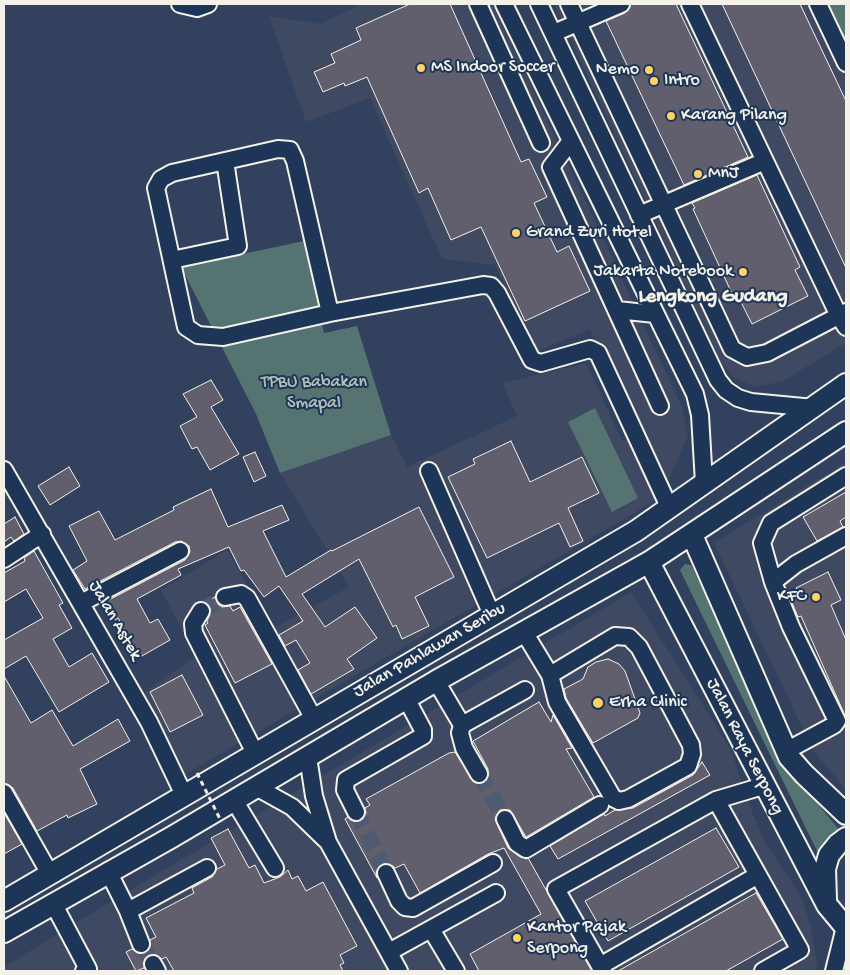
<!DOCTYPE html>
<html>
<head>
<meta charset="utf-8">
<style>
  body { margin:0 }
  #map { position:relative; width:850px; height:975px; overflow:hidden; background:#31415e; font-family:"Gochi Hand",sans-serif }
  canvas { display:block }
  .frame { position:absolute; inset:0; border:5px solid #f4f1e8; pointer-events:none }
</style>
</head>
<body>
<div id="map">
<canvas width="850" height="975"></canvas>
<div class="frame"></div>
</div>
<script>
const ctx = document.querySelector('canvas').getContext('2d');
ctx.lineJoin = 'round';
function fill(path, color) { ctx.fillStyle = color; ctx.fill(path, 'evenodd'); }
const poly = rows => new Path2D(rows.map(r => 'M' + r).join(''));
function trace(path, color, width, dash) { ctx.strokeStyle = color; ctx.lineWidth = width; ctx.lineCap = dash ? 'butt' : 'round'; ctx.setLineDash(dash || []); ctx.stroke(path); }
function label(font, color, halo, rows, align = 'center') {
  ctx.font = font + ' "Gochi Hand",sans-serif'; ctx.lineWidth = 4; ctx.setLineDash([]); ctx.textBaseline = 'middle'; ctx.strokeStyle = halo; ctx.fillStyle = color; for (const [text, x, y, turn = 0] of rows) {
    ctx.save(); ctx.translate(x, y); ctx.rotate((+turn || 0) * Math.PI / 180); ctx.textAlign = isNaN(turn) ? turn : align; if (halo) ctx.strokeText(text, 0, 0); ctx.fillText(text, 0, 0); ctx.restore();
  }
}
fill(poly([
  [359,4,493,4,682,407,688,436,660,498,179,778,144,693,196,656,161,590,227,550,272,629,349,587,280,473,391,435,407,467,517,416,502,383,586,363,622,441,640,432,590,329,537,351,495,265,442,259,370,98,306,122,269,16,321,24,358,6],
  [554,4,846,4,846,343,783,381,756,387,734,378,719,359],
  [846,462,846,789,814,752,714,543],
  [631,592,730,748,753,815,765,842,802,898,811,929,817,965,815,971,4,971,4,967,87,916]
]), '#3f4a62');
fill(poly([
  [818,4,846,4,846,63],
  [304,241,324,333,357,326,391,435,280,473,256,414,181,267],
  [595,408,638,498,612,512,568,422],
  [685,564,691,565,794,775,841,832,825,842,818,853,680,570]
]), '#557371');
const building = poly([
  [410,4,450,4,521,162,529,159,547,197,534,203,557,252,569,246,590,291,525,321,481,227,451,240,428,188,419,193,367,77,345,86,344,83,323,92,314,72,335,63,331,54,361,40,356,28,410,4],
  [631,4,676,4,748,157,684,185,606,21,625,13,631,4],
  [722,4,800,4,846,101,846,268,722,4],
  [757,175,800,267,795,270,808,296,752,324,738,296,734,298,693,209,695,208,692,203,757,175],
  [211,380,223,400,211,407,239,454,210,470,197,447,192,449,180,426,197,417,183,394,211,380],
  [511,441,530,482,582,457,599,493,568,508,583,541,570,547,559,523,487,558,448,477,475,464,473,459,511,441],
  [255,452,266,476,254,482,243,457,255,452],
  [69,467,80,486,50,505,38,486,69,467],
  [211,489,228,527,282,505,289,520,263,531,286,577,331,550,332,551,419,507,454,577,415,597,429,626,402,639,396,625,393,627,359,559,302,594,325,627,355,607,377,638,347,659,354,669,311,694,298,670,310,663,296,640,285,646,279,635,303,621,279,586,264,597,244,570,241,571,229,547,178,569,181,575,137,599,150,623,158,619,170,640,140,657,118,618,115,620,105,602,185,560,190,552,189,546,181,541,175,542,85,589,73,570,87,561,69,526,99,511,115,540,174,510,173,507,211,489],
  [846,492,846,517,840,521,843,527,817,541,803,517,846,492],
  [15,517,24,534,14,541,11,537,4,542,4,524,15,517],
  [34,551,63,603,59,605,72,628,53,639,69,667,92,653,109,682,59,712,26,656,4,669,4,640,43,618,26,589,4,602,4,573,25,561,24,558,34,551],
  [828,572,841,600,831,605,846,640,846,718,801,616,798,617,790,598,799,594,796,588,828,572],
  [215,597,218,604,222,607,230,606,233,611,240,607,272,664,235,683,205,625,208,623,207,621,211,612,206,602,215,597],
  [608,659,619,664,625,671,640,713,638,718,593,743,566,698,564,689,583,679,588,667,596,662,608,659],
  [182,675,203,715,170,732,150,692,182,675],
  [4,676,31,723,52,710,73,746,118,719,130,741,80,769,97,804,68,818,67,815,37,831,13,788,4,783,4,676],
  [539,702,551,722,553,715,572,748,566,749,594,797,526,837,510,810,500,810,495,819,508,848,520,857,528,858,592,971,479,971,470,954,541,914,504,848,488,854,420,893,404,864,395,868,387,863,381,864,376,872,377,878,345,819,348,817,355,822,361,821,366,813,365,808,370,805,366,799,449,753,455,752,474,782,484,782,488,779,488,769,473,741,539,702],
  [702,762,710,775,558,859,550,846,604,814,605,816,615,810,633,808,693,775,702,762],
  [4,813,22,844,4,854,4,813],
  [716,828,739,867,608,941,585,901,716,828],
  [228,829,249,868,255,865,264,883,280,877,288,870,292,879,298,876,306,891,323,882,357,946,340,955,344,963,340,965,343,971,174,971,166,957,162,959,154,954,145,959,144,968,136,971,126,952,132,949,140,954,149,950,150,940,156,937,146,918,194,893,192,888,212,877,217,869,225,865,211,838,228,829],
  [756,893,783,939,726,971,618,971,756,893]
]);
fill(building, '#615e6d');
trace(building, '#f4f1e8', 1);
trace(poly([
  [201,611,225,597],
  [479,774,505,819],
  [356,812,386,873],
  [141,944,153,964]
]), '#4e5b73', 16, [16, 8]);
const minor = poly([
  [180,4,197,8,208,4],
  [478,4,541,143],
  [504,4,695,394,700,415,704,483],
  [539,4,718,380,726,390,738,398,751,402,814,408],
  [569,4,732,349,747,357,767,353,846,312],
  [690,4,839,316,846,327],
  [818,4,846,63],
  [554,33,621,4],
  [571,141,551,167,660,406],
  [639,215,765,161],
  [172,260,238,246,225,161],
  [617,310,655,314],
  [330,313,295,161,290,150,278,149,172,173,161,179,156,188,186,327,198,335,223,337,330,313,483,285,491,286,497,293,532,360,541,363,590,349,598,353,670,509],
  [4,470,149,722,184,795],
  [429,471,492,615],
  [4,559,42,534],
  [773,582,762,543,771,523,846,476],
  [225,597,241,594,247,598,314,719],
  [81,603,180,551],
  [201,611,193,624,194,633,255,753],
  [524,632,550,675,557,702,613,798,619,801,628,799,688,766,692,754,691,745,639,647,629,637,615,636,550,675],
  [436,681,462,725,525,690],
  [462,725,460,733,464,748,479,774],
  [786,751,834,725,837,721,791,627,773,582,796,564,846,536],
  [308,757,314,796,328,842,399,971],
  [256,787,292,807,326,840],
  [4,793,50,874],
  [234,800,275,868],
  [716,800,800,950,763,971],
  [356,812,345,790,346,780,423,736,423,730,407,700],
  [505,819,517,843,526,849,600,805],
  [108,871,128,911,141,944],
  [386,873,399,901,405,907,413,908,493,863],
  [53,903,88,969,84,971],
  [128,911,207,868],
  [431,929,456,971],
  [389,952,496,893],
  [153,964,157,971],
  [600,966,758,875],
  [603,971,556,889,716,800,763,786],
  [834,971,845,927]
]);
const major = poly([
  [692,535,789,757,804,774,846,814],
  [649,562,827,905,846,928],
  [826,899,825,869,829,855,838,844,846,838],
  [4,901,636,531,846,384],
  [4,932,172,837,436,681,649,562,846,432]
]);
trace(minor, '#f4f1e8', 20);
trace(major, '#f4f1e8', 24);
trace(minor, '#1d3557', 16);
trace(major, '#1d3557', 20);
trace(poly([
  [197,773,221,821]
]), '#f4f1e8', 3, [5, 4]);
for (const [x, y, r, color] of [
  [421,68,5,"#ffd166"],
  [649,70,5,"#ffd166"],
  [654,81,5,"#ffd166"],
  [671,116,5,"#ffd166"],
  [698,174,5,"#ffd166"],
  [516,233,5,"#ffd166"],
  [743,272,5,"#ffd166"],
  [816,597,5,"#ffd166"],
  [598,703,6,"#ffd166"],
  [517,938,5,"#ffd166"]
]) { const dot = new Path2D(); dot.arc(x, y, r, 0, 2 * Math.PI); ctx.fillStyle = color; ctx.fill(dot); trace(dot, '#1d3557', 2); }
label('18px', '#f4f1e8', '#1d3557', [
  ["MS Indoor Soccer",431,68],
  ["Nemo",639,70,"right"],
  ["Intro",664,81],
  ["Karang Pilang",681,116],
  ["MnJ",708,174],
  ["Grand Zuri Hotel",526,233],
  ["Jakarta Notebook",733,272,"right"],
  ["KFC",806,597,"right"],
  ["Erha Clinic",609,703],
  ["Kantor Pajak",527,928],
  ["Serpong",527,949]
], 'left');
label('18px', '#b4bfb8', '#1d3557', [
  ["TPBU Babakan",314,383],
  ["Smapal",314,404]
]);
label('18px', '#f4f1e8', '#1d3557', [
  ["Jalan Astek",114,621,60],
  ["Jalan Pahlawan Seribu",430,651,-30],
  ["Jalan Raya Serpong",744,747,63]
]);
label('bold 20px', '#f4f1e8', '#1d3557', [
  ["Lengkong Gudang",713,298]
]);
</script>
</body>
</html>
